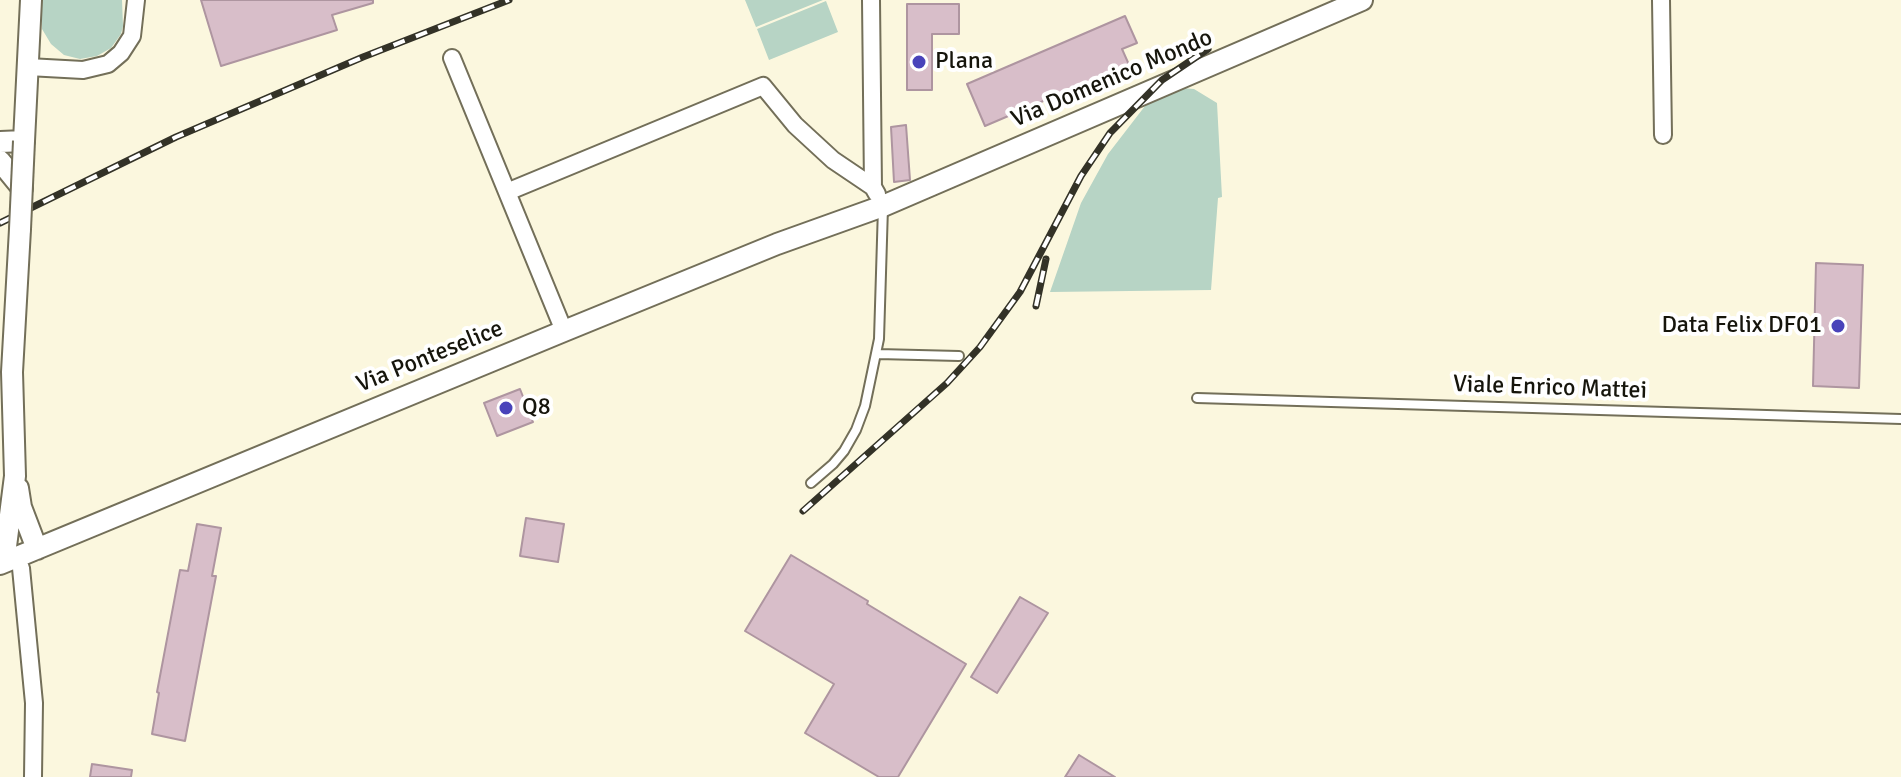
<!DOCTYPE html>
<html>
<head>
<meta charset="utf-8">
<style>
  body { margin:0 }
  canvas { display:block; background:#fbf7de }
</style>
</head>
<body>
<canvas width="1901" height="777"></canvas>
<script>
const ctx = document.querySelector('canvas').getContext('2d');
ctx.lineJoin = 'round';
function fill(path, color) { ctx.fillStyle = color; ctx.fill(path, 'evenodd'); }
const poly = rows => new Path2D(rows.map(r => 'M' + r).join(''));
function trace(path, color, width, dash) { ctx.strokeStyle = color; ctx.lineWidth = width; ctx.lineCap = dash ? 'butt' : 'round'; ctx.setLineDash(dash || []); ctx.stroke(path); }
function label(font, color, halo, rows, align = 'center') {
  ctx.font = font + ' Signika,sans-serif'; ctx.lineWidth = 8; ctx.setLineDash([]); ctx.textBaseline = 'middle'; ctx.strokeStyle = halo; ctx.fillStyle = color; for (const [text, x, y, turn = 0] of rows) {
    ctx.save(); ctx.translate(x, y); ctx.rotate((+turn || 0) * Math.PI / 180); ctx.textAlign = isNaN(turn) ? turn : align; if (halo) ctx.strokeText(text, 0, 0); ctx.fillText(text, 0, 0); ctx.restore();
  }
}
fill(poly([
  [42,0,122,0,123,26,121,34,111,48,97,56,80,59,64,55,51,44,42,29],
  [745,0,823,0,756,27],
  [826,1,838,32,769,60,757,29],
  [1182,88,1194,89,1217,103,1222,197,1218,198,1211,290,1050,292,1081,203,1108,154,1145,106]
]), '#b7d4c5');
const building = poly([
  [201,0,373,0,373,3,332,15,337,30,221,66,201,0],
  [907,4,959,4,959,34,932,34,932,90,907,90,907,4],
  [1125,16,1137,43,1122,49,1134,76,1102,90,1097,78,985,126,967,84,1125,16],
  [906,125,910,180,894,182,891,127,906,125],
  [1816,263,1863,265,1859,388,1813,386,1816,263],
  [520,389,533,422,497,436,484,403,520,389],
  [526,518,564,524,558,562,520,556,526,518],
  [197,524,221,528,212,576,216,576,185,741,152,734,159,693,157,692,180,570,188,571,197,524],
  [791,555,868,601,867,604,966,664,898,777,879,777,805,733,834,684,745,631,791,555],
  [1020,597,1048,613,997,693,971,677,1020,597],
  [1079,755,1115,777,1065,777,1079,755],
  [92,764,132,770,131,777,90,777,92,764]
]);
fill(building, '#d8bec9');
trace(building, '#ae95a0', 2);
const service = poly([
  [878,354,959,356],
  [1197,398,1901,419],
  [811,483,833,464,844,451,856,430,865,406,879,339,883,207]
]);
const minor = poly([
  [871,0,873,187,877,194],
  [1661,0,1663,135],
  [452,58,564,331],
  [28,67,83,70,108,64,121,53,132,36,136,0],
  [507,192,763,86,795,125,833,160,873,187],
  [21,568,34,703,33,777]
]);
const tertiary = poly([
  [0,142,24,141,31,0],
  [0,161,22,188],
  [18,488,21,507,37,549],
  [4,562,15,476,12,372,20,229],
  [0,564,564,331,777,244,883,206,1362,0]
]);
trace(service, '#736f59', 12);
trace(minor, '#736f59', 20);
trace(tertiary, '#736f59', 24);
trace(service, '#fff', 8);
trace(minor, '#fff', 16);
trace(tertiary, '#fff', 20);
const rail = poly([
  [0,223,176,137,363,57,509,0],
  [1036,306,1046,259],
  [803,511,947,383,980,347,1020,292,1081,176,1110,133,1162,80,1208,49]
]);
trace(rail, '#333227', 7);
trace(rail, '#fff', 4, [12]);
const tertiaryBridge = poly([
  [20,229,24,141]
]);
trace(tertiaryBridge, '#736f59', 24, []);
trace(tertiaryBridge, '#fff', 20);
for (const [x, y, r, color] of [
  [919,62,8,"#4943ba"],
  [1838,326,8,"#4943ba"],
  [506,408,8,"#4943ba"]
]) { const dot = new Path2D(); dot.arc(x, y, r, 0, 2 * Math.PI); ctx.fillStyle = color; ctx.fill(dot); trace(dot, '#fff', 3); }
label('24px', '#16150c', '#fff', [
  ["Plana",935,62],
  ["Data Felix DF01",1822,326,"right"],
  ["Q8",522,408]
], 'left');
label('24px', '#16150c', '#fff', [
  ["Via Domenico Mondo",1112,79,-23],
  ["Via Ponteselice",430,357,-22],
  ["Viale Enrico Mattei",1550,388,2]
]);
</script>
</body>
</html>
